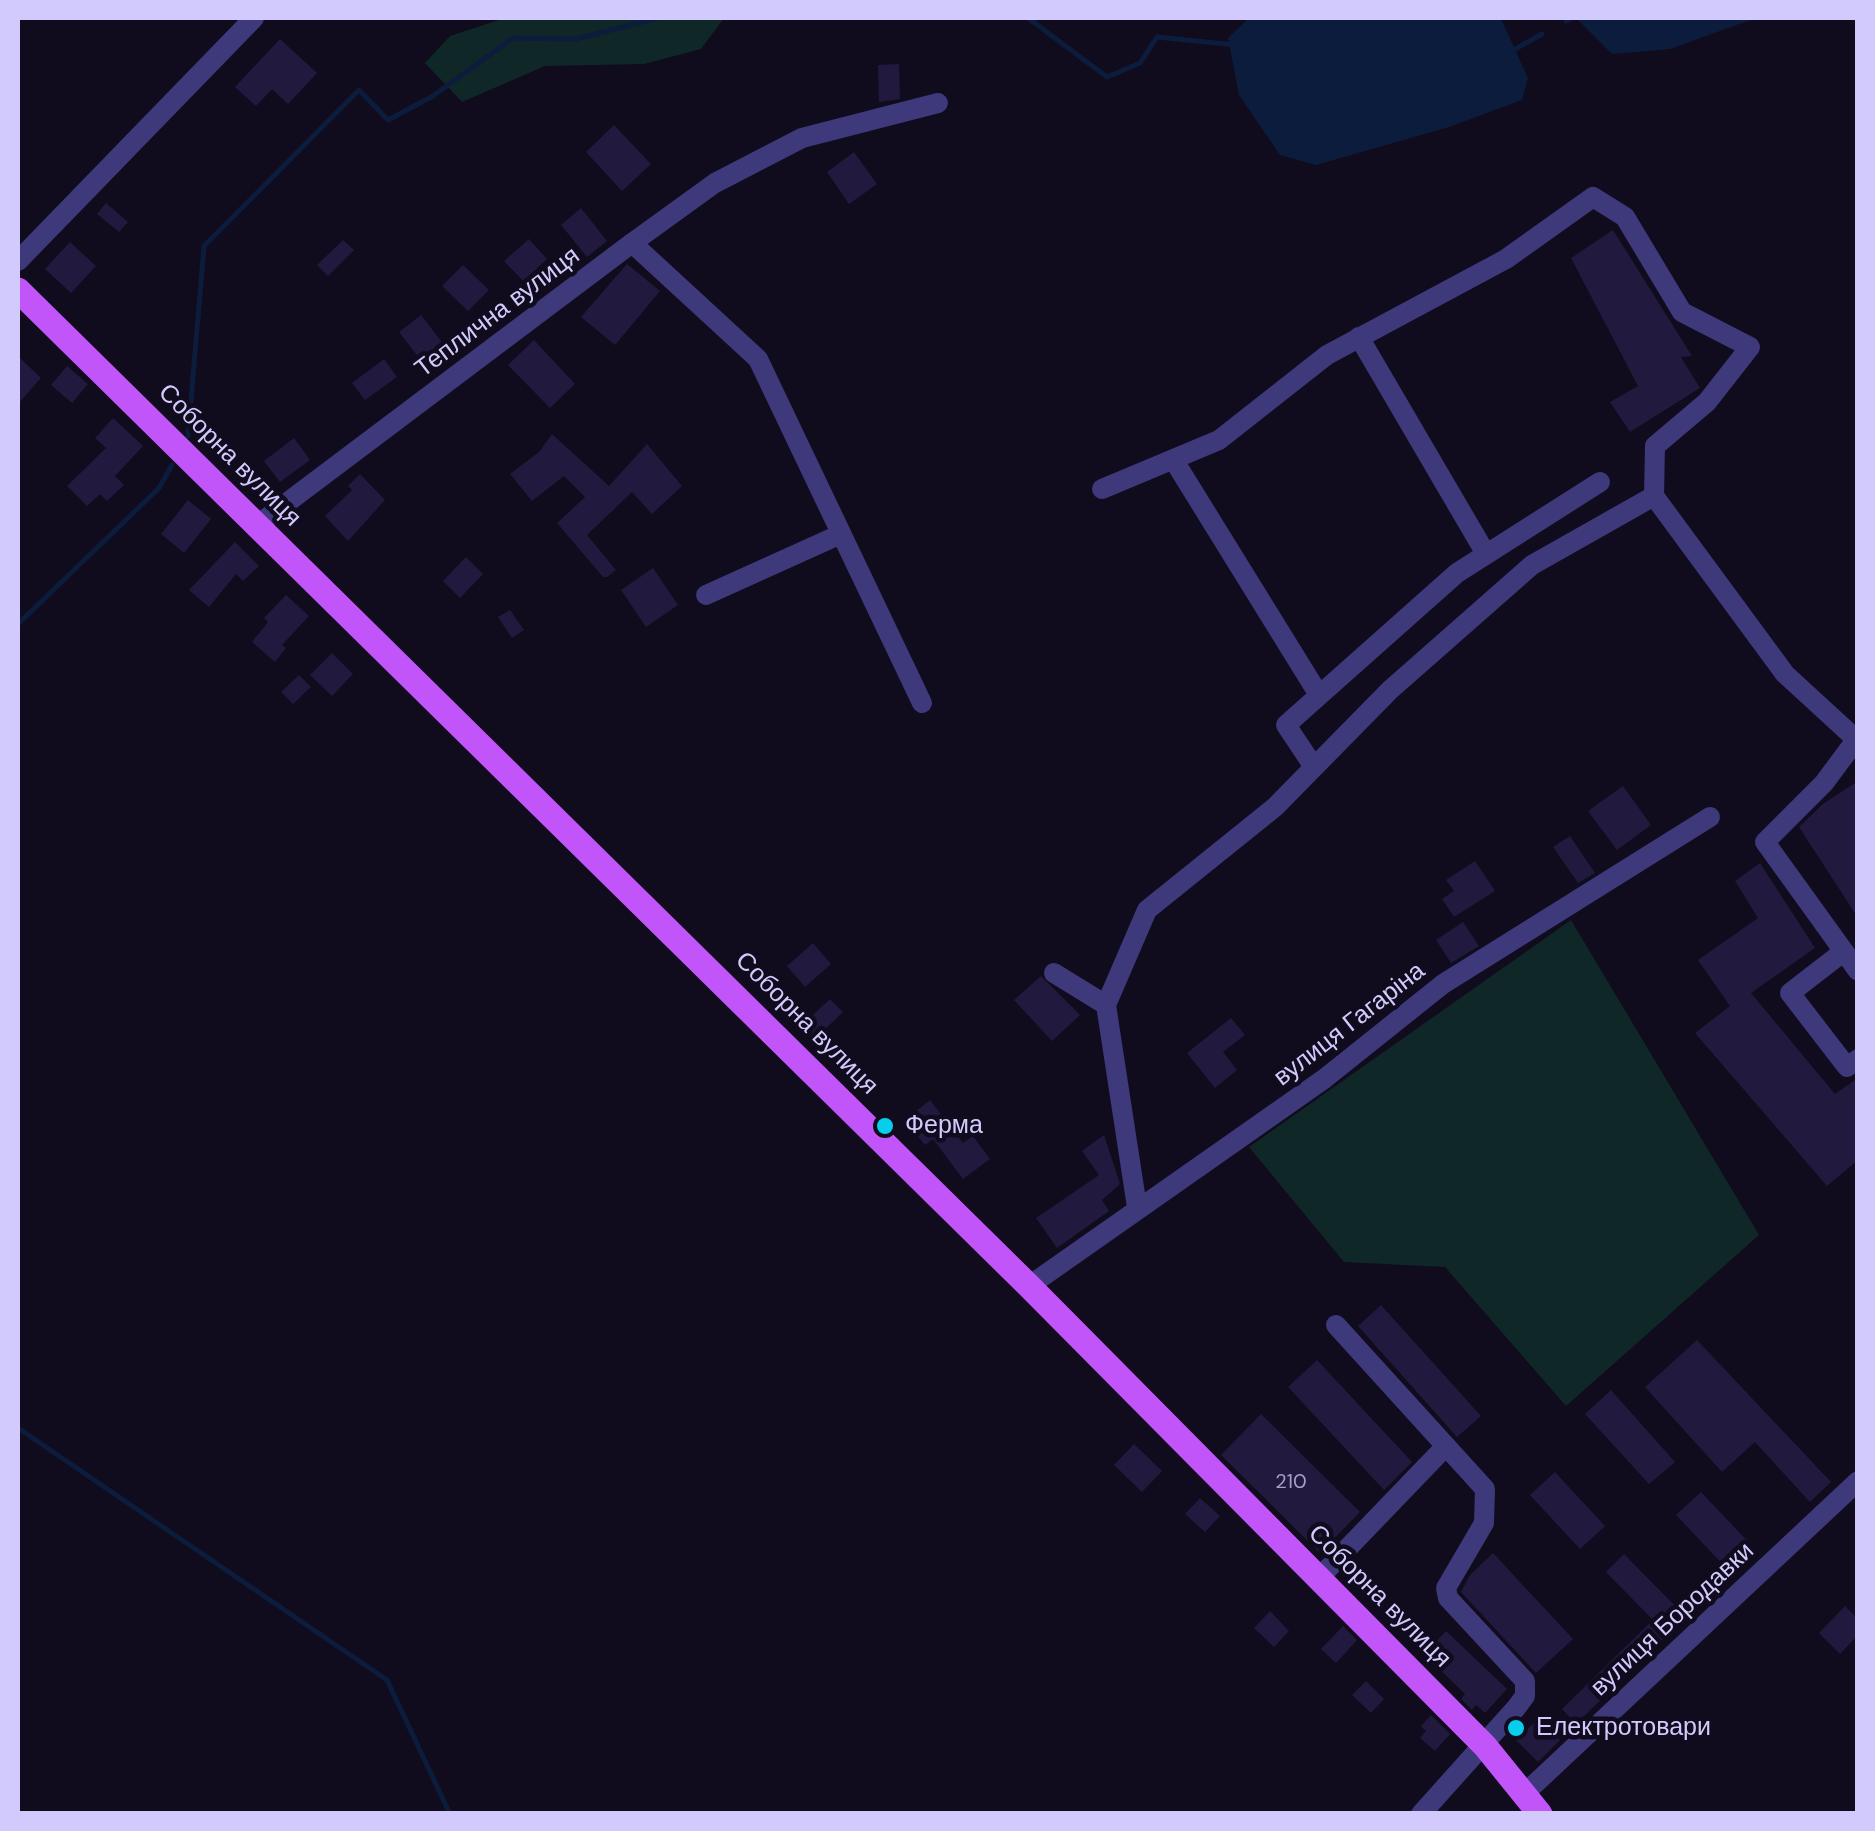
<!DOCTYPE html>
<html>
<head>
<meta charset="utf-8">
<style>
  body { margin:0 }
  #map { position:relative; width:1875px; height:1831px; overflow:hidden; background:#100c1d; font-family:"DM Sans",sans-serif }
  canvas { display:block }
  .frame { position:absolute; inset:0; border:20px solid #d2cafd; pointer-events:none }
</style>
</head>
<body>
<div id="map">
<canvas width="1875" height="1831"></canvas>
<div class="frame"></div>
</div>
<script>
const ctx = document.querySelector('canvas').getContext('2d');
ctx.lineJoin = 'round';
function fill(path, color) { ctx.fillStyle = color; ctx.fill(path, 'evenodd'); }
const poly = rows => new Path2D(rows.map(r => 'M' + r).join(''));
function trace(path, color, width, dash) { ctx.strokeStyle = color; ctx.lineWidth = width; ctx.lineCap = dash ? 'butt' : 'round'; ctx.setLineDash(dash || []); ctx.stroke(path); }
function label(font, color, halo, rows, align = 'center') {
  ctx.font = font + ' "DM Sans",sans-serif'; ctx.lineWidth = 9; ctx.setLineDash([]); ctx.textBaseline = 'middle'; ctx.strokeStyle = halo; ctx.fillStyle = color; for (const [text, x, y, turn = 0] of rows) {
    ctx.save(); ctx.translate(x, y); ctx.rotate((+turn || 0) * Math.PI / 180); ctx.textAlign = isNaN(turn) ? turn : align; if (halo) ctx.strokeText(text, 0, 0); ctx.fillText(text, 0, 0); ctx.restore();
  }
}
fill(poly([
  [505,18,724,18,701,49,644,64,545,66,462,102,425,63,450,36],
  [1571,920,1759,1235,1566,1406,1445,1267,1344,1262,1249,1147]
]), '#102727');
fill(poly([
  [1249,18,1495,18,1502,21,1528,78,1522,100,1449,127,1316,165,1280,155,1239,95,1228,38],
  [1576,18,1756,18,1670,49,1612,54]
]), '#0c1c3d');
trace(poly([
  [1028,18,1107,77,1140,63,1157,37,1235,45],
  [1566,21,1571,18],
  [1510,52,1542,34],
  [188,436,204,246,359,90,388,120,433,96,513,38,576,39,658,18],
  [18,624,159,488,172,465],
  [18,1428,387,1680,450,1814]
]), '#0c1c3d', 5);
fill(poly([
  [280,39,317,73,288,104,272,89,256,106,235,87],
  [899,64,900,99,879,102,878,65],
  [614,125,651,164,622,191,586,152],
  [854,152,877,184,849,204,827,172],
  [106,203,128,222,119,232,97,214],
  [581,208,607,241,587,257,561,225],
  [1613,230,1692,356,1681,357,1700,388,1630,432,1610,402,1638,386,1571,258],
  [529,239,547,259,523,281,504,261],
  [343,240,354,250,328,276,317,265],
  [70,242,96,266,71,293,45,269],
  [627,264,660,291,615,345,581,317],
  [463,265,489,290,468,311,442,286],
  [421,315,448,350,426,367,399,332],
  [534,340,575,384,550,408,508,365],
  [18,356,41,378,18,404],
  [384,359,397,377,365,400,352,383],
  [67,366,88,384,72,403,51,385],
  [113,418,143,446,115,476,124,485,107,501,100,494,87,506,67,486,106,448,95,438],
  [552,434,609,486,647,444,682,486,652,514,632,492,587,535,616,570,607,577,603,577,557,523,585,497,564,476,532,501,510,474,539,452],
  [294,438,310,460,280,482,264,461],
  [360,474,385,500,348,541,325,516,352,490,348,486],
  [188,500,211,519,184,553,161,534],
  [235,542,259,566,243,581,236,574,209,607,189,590],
  [466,557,483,574,460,598,443,581],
  [653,568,678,605,646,627,621,590],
  [286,595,309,616,282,645,286,648,275,662,252,642,268,622,264,618],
  [510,610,524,630,512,638,498,617],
  [332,653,353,674,332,696,310,675],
  [299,675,311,687,293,704,281,692],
  [1858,781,1858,918,1799,827,1823,804],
  [1623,786,1651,825,1617,850,1588,811],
  [1570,836,1595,873,1578,883,1553,847],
  [1475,861,1495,891,1454,917,1442,899,1454,891,1446,880],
  [1760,863,1815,948,1751,993,1835,1094,1858,1078,1858,1160,1827,1186,1695,1033,1730,1006,1698,960,1758,918,1735,881],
  [1463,922,1479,946,1451,963,1436,940],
  [813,943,831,964,805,987,787,966],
  [1041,976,1080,1015,1052,1041,1014,1000],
  [830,999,843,1012,815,1039,802,1025],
  [1231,1018,1245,1035,1223,1052,1237,1070,1215,1088,1187,1053],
  [930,1100,963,1143,973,1136,990,1159,963,1179,933,1139,925,1145,905,1120],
  [1104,1135,1120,1184,1102,1200,1109,1211,1057,1248,1036,1218,1099,1175,1082,1151],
  [1381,1305,1481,1416,1457,1437,1358,1326],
  [1697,1340,1831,1482,1810,1502,1755,1442,1722,1472,1645,1387],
  [1317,1360,1412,1462,1384,1490,1288,1387],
  [1611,1390,1675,1462,1649,1484,1585,1414],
  [1261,1414,1360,1512,1320,1553,1221,1455],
  [1134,1444,1162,1471,1142,1492,1114,1465],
  [1555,1472,1605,1526,1580,1549,1530,1495],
  [1701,1492,1756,1550,1732,1574,1676,1515],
  [1200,1498,1220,1516,1205,1532,1185,1514],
  [1493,1553,1573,1639,1536,1673,1461,1592,1470,1575],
  [1624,1554,1686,1617,1576,1724,1562,1709,1653,1620,1606,1572],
  [1845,1606,1858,1619,1858,1635,1840,1654,1819,1633],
  [1270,1611,1289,1631,1274,1647,1254,1628],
  [1343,1626,1357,1640,1336,1663,1321,1649],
  [1446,1631,1507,1689,1485,1713,1476,1705,1472,1710,1461,1699,1465,1694,1424,1654],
  [1366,1681,1384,1699,1371,1713,1352,1695],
  [1431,1715,1450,1734,1435,1751,1420,1738,1426,1731,1421,1726],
  [1537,1720,1560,1740,1538,1762,1516,1740]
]), '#22193e');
trace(poly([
  [632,243,715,183,802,138,938,103],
  [18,261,254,18],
  [1359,337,1486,554],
  [1173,459,1319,695],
  [1102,489,1219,440,1327,355,1506,259,1593,197,1625,217,1682,312,1750,347,1707,402,1655,446,1654,496],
  [256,526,632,243,758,359,922,703],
  [706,595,841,534],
  [1856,740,1824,783,1765,842,1858,971],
  [1314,767,1286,725,1457,573,1600,482],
  [1843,952,1790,993,1847,1067,1858,1059],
  [1054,973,1106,1005,1137,1207],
  [1106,1005,1147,910,1275,807,1390,690,1532,565,1654,496,1785,674,1858,741],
  [1029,1286,1324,1079,1443,984,1710,817],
  [1336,1325,1485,1489,1484,1523,1446,1588,1448,1598,1525,1681,1525,1696,1516,1708,1421,1814],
  [1319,1578,1446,1446],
  [1524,1794,1858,1481]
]), '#3d397b', 20);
trace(poly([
  [18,290,1029,1286,1485,1746,1540,1814]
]), '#c255fa', 25);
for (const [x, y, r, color] of [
  [885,1126,10,"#07ceed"],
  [1516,1728,10,"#07ceed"]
]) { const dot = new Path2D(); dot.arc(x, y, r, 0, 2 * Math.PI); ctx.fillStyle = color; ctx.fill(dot); trace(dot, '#100c1d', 4); }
label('20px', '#a69ecd', null, [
  ["210",1291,1483]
]);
label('25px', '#d2cafd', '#100c1d', [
  ["Теплична вулиця",498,313,-37],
  ["Соборна вулиця",229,456,45],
  ["Соборна вулиця",806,1024,45],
  ["вулиця Гагаріна",1350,1025,-38],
  ["Соборна вулиця",1379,1597,45],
  ["вулиця Бородавки",1673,1620,-43]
]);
label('25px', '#d2cafd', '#100c1d', [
  ["Ферма",905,1126],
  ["Електротовари",1536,1728]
], 'left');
</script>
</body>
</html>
